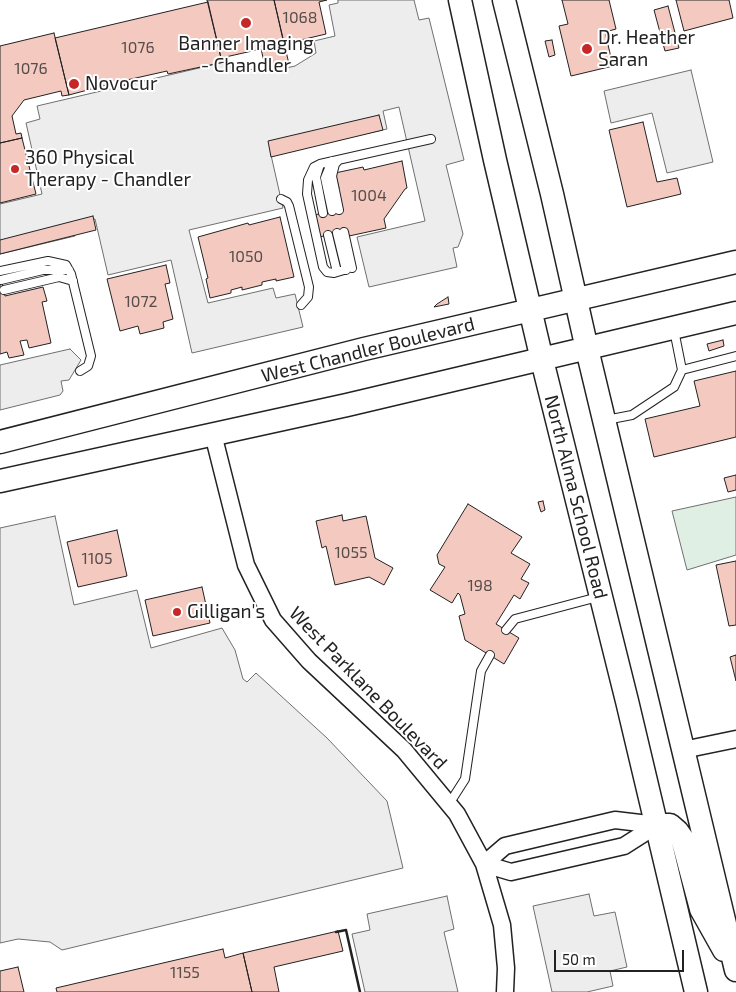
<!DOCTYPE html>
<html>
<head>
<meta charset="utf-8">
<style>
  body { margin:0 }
  #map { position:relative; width:736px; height:992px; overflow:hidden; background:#fff; font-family:"Exo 2",sans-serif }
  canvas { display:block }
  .scale { position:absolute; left:554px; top:950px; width:130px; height:22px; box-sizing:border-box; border:2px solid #222; border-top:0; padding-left:6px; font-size:15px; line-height:18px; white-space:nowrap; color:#222; -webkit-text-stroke:4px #fff; paint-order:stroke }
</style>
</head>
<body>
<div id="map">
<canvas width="736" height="992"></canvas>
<div class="scale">50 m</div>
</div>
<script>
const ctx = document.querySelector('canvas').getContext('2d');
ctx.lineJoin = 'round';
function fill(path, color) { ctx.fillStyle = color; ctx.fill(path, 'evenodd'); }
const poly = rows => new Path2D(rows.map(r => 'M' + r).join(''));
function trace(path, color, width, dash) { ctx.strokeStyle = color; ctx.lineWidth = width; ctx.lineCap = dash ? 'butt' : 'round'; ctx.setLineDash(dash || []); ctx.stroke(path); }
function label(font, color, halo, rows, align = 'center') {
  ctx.font = font + ' "Exo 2",sans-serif'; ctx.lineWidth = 4; ctx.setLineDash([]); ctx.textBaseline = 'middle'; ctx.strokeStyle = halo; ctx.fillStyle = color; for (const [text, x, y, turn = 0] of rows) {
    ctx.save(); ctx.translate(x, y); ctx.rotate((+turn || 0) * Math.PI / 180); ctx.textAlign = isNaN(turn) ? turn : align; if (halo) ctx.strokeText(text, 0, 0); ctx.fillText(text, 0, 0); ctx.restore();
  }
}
const green = poly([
  [736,497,736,555,687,570,672,511,736,497]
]);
fill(green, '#e0efe3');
trace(green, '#6f6f6f', 1);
const parking = poly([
  [338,0,414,0,419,20,429,18,464,160,446,165,463,234,458,247,453,248,457,267,369,287,357,237,425,221,399,107,383,111,387,129,271,155,283,208,189,230,208,303,273,288,276,298,295,294,303,327,192,353,171,260,108,275,95,219,72,224,75,236,0,254,0,204,42,194,26,123,40,119,37,106,229,61,232,72,245,69,273,71,295,66,316,53,314,41,335,36,329,5,338,3,338,0],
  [691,70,713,162,667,173,652,113,611,123,604,91,691,70],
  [70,349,81,360,69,380,61,381,63,391,60,395,0,410,0,365,70,349],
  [55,516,74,605,137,590,151,648,222,628,235,650,243,679,247,682,256,673,327,738,387,801,403,868,62,950,50,942,18,939,0,943,0,528,55,516],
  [589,894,594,916,615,912,627,967,610,971,613,986,587,992,552,992,533,906,589,894],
  [447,896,454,929,444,932,458,992,365,992,352,934,370,930,367,914,447,896]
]);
fill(parking, '#ededed');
trace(parking, '#6f6f6f', 1);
const building = poly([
  [207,0,274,0,289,64,266,70,261,49,221,58,207,0],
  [274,0,327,0,319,2,326,34,284,44,274,0],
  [562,0,609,0,616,29,605,32,613,66,571,76,559,26,568,24,562,0],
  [676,0,729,0,733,18,684,31,676,0],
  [208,2,221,58,223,58,224,62,168,74,167,71,127,80,128,84,111,88,110,84,69,95,55,38,208,2],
  [668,6,679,48,665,51,654,10,668,6],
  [54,33,69,95,62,96,61,91,24,100,12,116,16,134,21,133,22,138,0,143,0,46,54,33],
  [552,40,555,55,549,57,545,41,552,40],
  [379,115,383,130,271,157,268,141,379,115],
  [643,122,657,182,677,178,681,194,627,207,609,130,643,122],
  [22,138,36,194,0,203,0,143,22,138],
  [402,161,407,188,405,189,384,219,386,228,349,236,348,231,319,237,314,215,342,209,336,189,339,188,335,173,363,167,364,170,402,161],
  [93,216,96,230,0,254,0,240,93,216],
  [280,217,294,277,276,281,276,279,262,282,262,285,242,290,242,287,231,290,231,293,210,298,206,279,208,278,198,237,248,223,249,225,280,217],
  [166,265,170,283,165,284,173,319,163,322,164,328,140,334,138,326,120,331,107,279,166,265],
  [0,274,5,296,43,287,47,301,42,302,51,343,29,348,27,340,20,341,24,355,9,358,7,352,0,354,0,274],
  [448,297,449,304,434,307,437,304,448,297],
  [723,340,724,346,709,351,707,344,723,340],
  [736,371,736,437,654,457,645,419,700,406,694,381,736,371],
  [736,475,736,490,728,492,724,478,736,475],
  [543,501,545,510,541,512,538,502,543,501],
  [468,504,522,537,511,553,530,564,521,579,529,583,520,599,514,595,496,624,519,638,504,664,465,640,459,616,465,614,460,595,458,593,452,603,430,590,445,567,439,564,437,555,468,504],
  [342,515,343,521,366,516,375,558,393,568,384,585,369,577,335,585,326,546,322,548,316,521,342,515],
  [117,530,127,576,78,587,67,542,117,530],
  [736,561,736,625,729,626,716,565,736,561],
  [202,587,210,623,153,636,145,600,202,587],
  [736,655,736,681,730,657,736,655],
  [338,931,343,951,274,967,279,992,252,992,243,953,338,931],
  [223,949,225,958,243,953,252,992,57,992,56,988,223,949],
  [18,967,24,992,0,992,0,971,18,967]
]);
fill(building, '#f3c9c0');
trace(building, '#222', 1);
const lane = poly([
  [332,161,325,178,332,211],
  [320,164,316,177,323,213],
  [281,199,287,202,289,206,309,287,308,297,301,305],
  [339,210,332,176,335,164,339,160],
  [344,232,352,268],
  [337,233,346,270],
  [328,235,337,272],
  [344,270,334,273,327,272,323,267,307,194,308,180,314,167,320,164,431,139],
  [0,271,48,261,66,265,71,274,91,356,88,366,80,371],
  [1,280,43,270,69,270],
  [4,290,59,277,73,281],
  [682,370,736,356],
  [606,420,632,415,674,387,682,370,674,330],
  [506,630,515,619,598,597],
  [449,804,465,779,481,671,490,655]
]);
const street = poly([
  [213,434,246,565,273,620,309,661,404,750,457,814,484,864,502,925,506,968,505,992],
  [683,750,736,739],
  [484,864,511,872,624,846,657,825],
  [484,864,505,846,615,820,657,825]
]);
const secondary = poly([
  [460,0,495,160,542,360,627,701,696,992],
  [504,0,552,194,587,349,736,970],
  [0,442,364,349,736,262],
  [0,481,347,405,736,313],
  [657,825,670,825,677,831,682,838,701,909,724,950]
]);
trace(lane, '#222', 10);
trace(street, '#222', 19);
trace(secondary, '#222', 25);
trace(lane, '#fff', 8);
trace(street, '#fff', 16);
trace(secondary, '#fff', 22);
trace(poly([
  [336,932,346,930,360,992]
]), '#222', 2.5);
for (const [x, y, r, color] of [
  [246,23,6,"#c62828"],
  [587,49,6,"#c62828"],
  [74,84,6,"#c62828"],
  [15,169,5,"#c62828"],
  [177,612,5,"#c62828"]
]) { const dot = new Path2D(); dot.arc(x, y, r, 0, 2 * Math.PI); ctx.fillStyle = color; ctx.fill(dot); trace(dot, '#fff', 2); }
label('16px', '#564c4a', null, [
  ["1068",300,18],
  ["1076",138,48],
  ["1076",31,69],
  ["1004",369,196],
  ["1050",246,257],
  ["1072",141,302],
  ["1055",351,553],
  ["1105",97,559],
  ["198",480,586],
  ["1155",185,973]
]);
label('19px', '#222', '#fff', [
  ["Dr. Heather",598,38],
  ["Saran",598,60],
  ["Banner Imaging",246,44,"center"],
  ["- Chandler",246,66,"center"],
  ["Novocur",85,84],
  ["360 Physical",25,158],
  ["Therapy - Chandler",25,180],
  ["Gilligan's",187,612]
], 'left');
label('19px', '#222', '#fff', [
  ["West Chandler Boulevard",368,350,-14],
  ["North Alma School Road",576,497,76],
  ["West Parklane Boulevard",368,688,46]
]);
</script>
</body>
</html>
